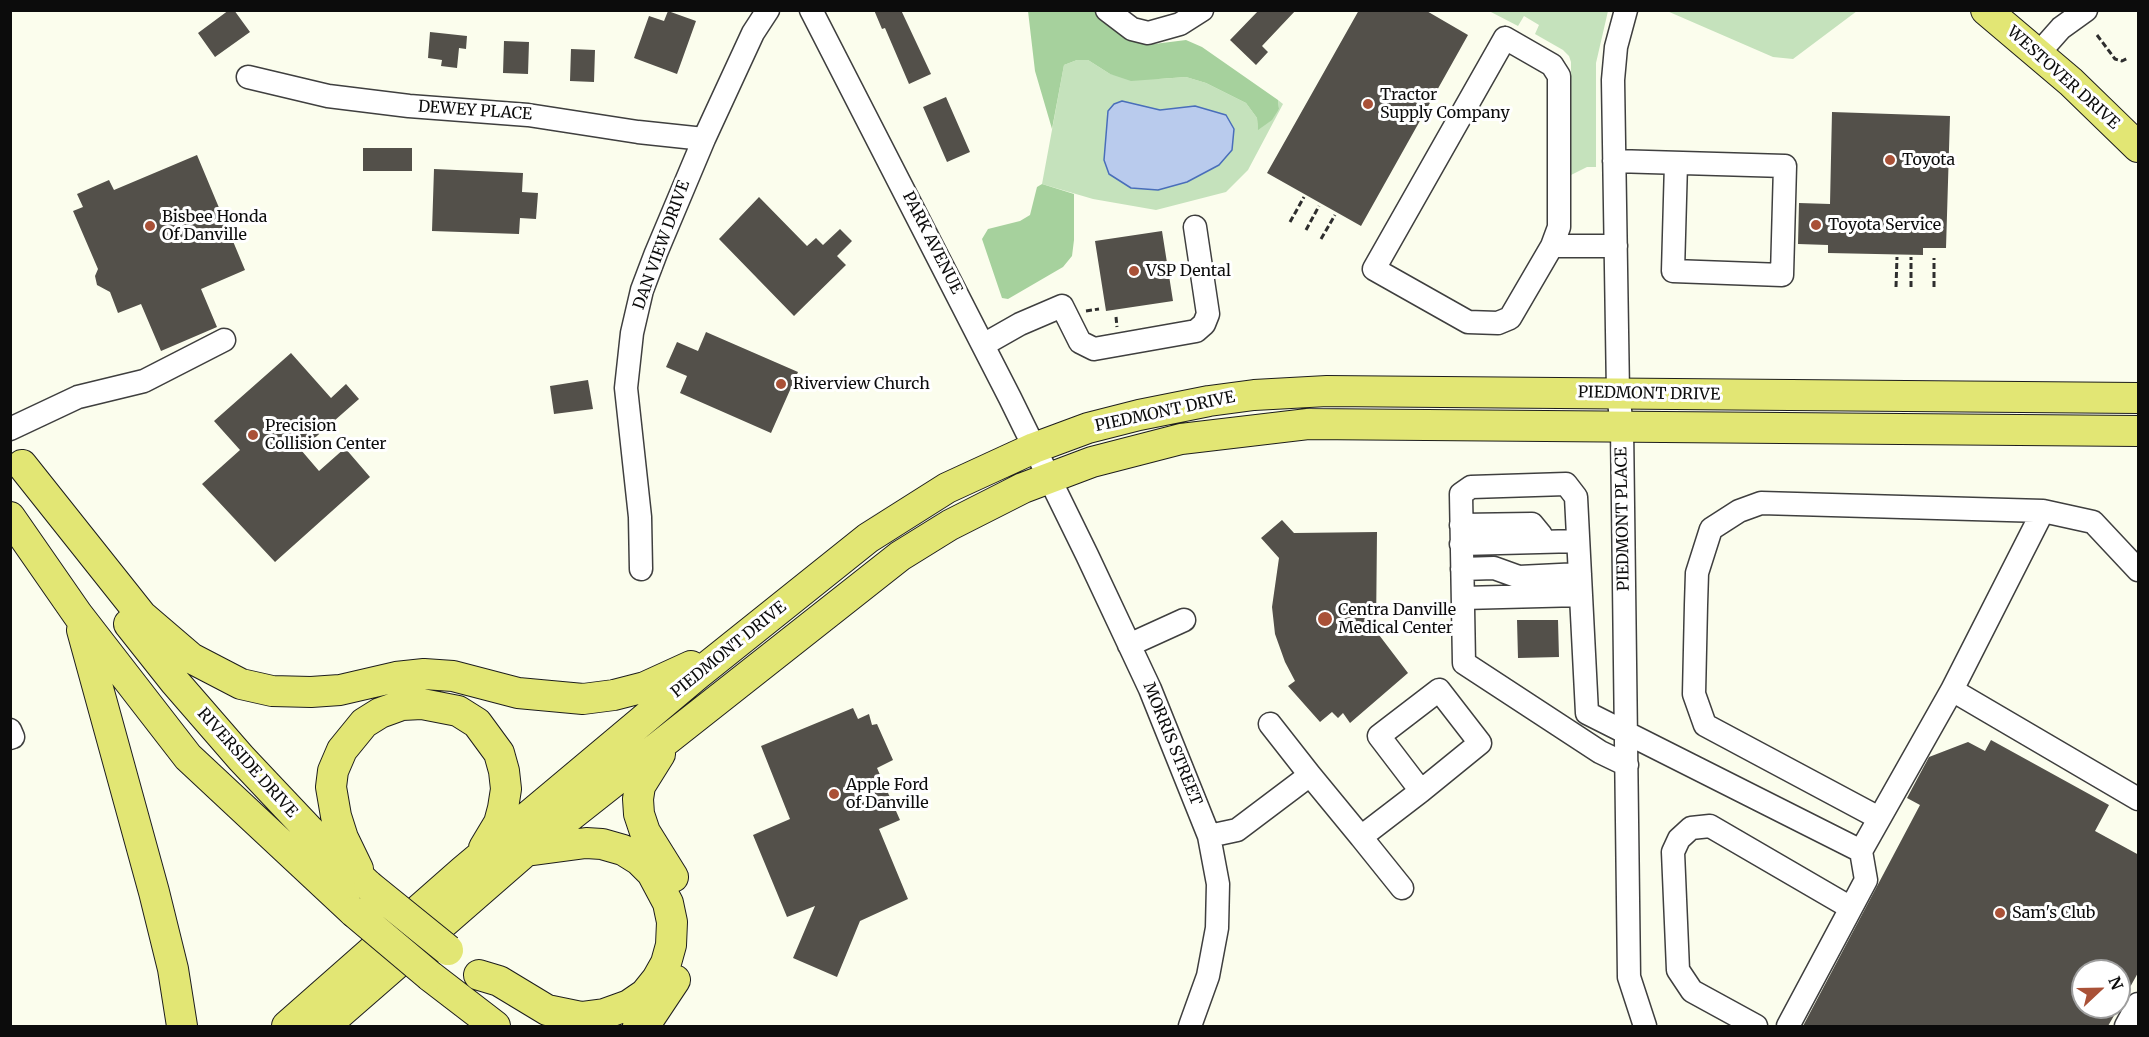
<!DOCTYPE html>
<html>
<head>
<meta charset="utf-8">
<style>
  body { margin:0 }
  #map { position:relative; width:2149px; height:1037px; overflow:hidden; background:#fbfded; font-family:Merriweather,serif }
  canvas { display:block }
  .frame { position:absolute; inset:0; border:12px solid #0c0c0c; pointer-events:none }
  .north { position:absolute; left:2071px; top:959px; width:60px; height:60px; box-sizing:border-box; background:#fff; border:2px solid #9e9e9e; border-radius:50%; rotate:68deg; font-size:16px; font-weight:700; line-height:24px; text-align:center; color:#0c0c0c }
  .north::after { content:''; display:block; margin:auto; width:21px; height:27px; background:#a95137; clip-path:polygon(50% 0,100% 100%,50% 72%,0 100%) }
</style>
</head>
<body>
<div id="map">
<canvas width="2149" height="1037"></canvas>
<div class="frame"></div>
<div class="north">N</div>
</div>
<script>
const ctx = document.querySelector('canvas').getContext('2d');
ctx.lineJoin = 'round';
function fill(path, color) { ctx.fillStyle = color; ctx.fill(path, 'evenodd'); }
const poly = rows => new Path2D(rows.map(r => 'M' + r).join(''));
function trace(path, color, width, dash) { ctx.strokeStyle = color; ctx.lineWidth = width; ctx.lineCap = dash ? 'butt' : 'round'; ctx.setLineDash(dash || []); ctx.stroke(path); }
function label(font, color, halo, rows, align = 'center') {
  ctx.font = font + ' Merriweather,serif'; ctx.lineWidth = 6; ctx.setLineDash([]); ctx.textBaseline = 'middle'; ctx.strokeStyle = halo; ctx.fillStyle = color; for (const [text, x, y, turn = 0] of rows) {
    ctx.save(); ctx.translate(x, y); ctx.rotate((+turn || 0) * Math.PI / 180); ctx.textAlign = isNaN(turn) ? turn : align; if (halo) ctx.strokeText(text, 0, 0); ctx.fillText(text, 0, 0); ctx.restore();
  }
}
fill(poly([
  [1489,11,1608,11,1596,63,1596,167,1587,167,1571,175,1571,62,1569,56,1563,50,1535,34,1539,25,1524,16,1518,26],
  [1667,11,1857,11,1793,59,1773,57],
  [1077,60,1088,60,1110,74,1159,79,1186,77,1206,83,1246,103,1257,118,1258,129,1279,109,1278,100,1283,104,1248,170,1226,192,1156,210,1093,199,1042,184,1064,65]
]), '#c5e2bc');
fill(poly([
  [1028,11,1094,11,1116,30,1135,40,1154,44,1186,40,1202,47,1278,100,1279,109,1272,120,1258,130,1257,118,1246,103,1206,83,1186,77,1131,81,1110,74,1088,60,1077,60,1064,65,1052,129,1035,71],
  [1042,184,1074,194,1074,240,1072,256,1063,267,1008,299,1002,298,982,239,988,229,1020,221,1030,215,1037,187]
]), '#a6d19d');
const water = poly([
  [1122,101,1160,110,1195,106,1226,115,1234,129,1232,150,1219,165,1187,182,1158,190,1131,188,1109,174,1104,160,1108,111,1114,104,1122,101]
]);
fill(water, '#b9cbed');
trace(water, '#496eba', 1.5);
fill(poly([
  [229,10,234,10,250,32,215,57,198,33],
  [874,10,901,10,931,74,909,84,885,28,882,29],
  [1259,10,1296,10,1262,46,1268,52,1256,65,1230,40],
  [1359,10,1425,10,1468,35,1361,226,1267,173],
  [668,11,696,21,677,74,634,58,649,16,664,21],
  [430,32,467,36,466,49,459,48,457,68,441,66,442,60,428,58],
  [504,41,529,42,528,74,503,73],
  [571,49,595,50,594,82,570,81],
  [946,97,970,152,947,162,923,107],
  [1832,112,1950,116,1946,248,1923,248,1923,255,1828,253,1828,245,1798,244,1799,203,1830,204],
  [363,148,412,148,412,171,363,171],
  [197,155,245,270,201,289,217,327,161,351,141,304,118,313,110,292,97,285,95,276,98,269,73,211,83,207,77,194,109,180,114,190],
  [434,169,523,173,522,192,538,193,536,219,520,218,519,234,432,231],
  [759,197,807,246,816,238,823,245,840,229,852,241,837,256,846,265,794,316,719,239],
  [1162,231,1173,301,1106,311,1095,241],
  [706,332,798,372,771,433,680,393,687,376,666,367,677,342,698,351],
  [291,353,331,398,346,384,359,399,301,450,319,471,345,448,370,477,275,562,202,484,240,450,214,421],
  [588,380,593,409,554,414,550,386],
  [1282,520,1294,533,1377,532,1376,631,1408,673,1350,723,1343,713,1338,718,1332,712,1320,722,1288,686,1295,681,1285,662,1275,634,1272,607,1279,558,1261,538],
  [1517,620,1558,620,1559,657,1518,658],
  [853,708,858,719,869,714,872,725,877,724,893,760,877,768,900,820,879,829,908,899,860,921,837,977,793,958,815,906,787,917,753,835,790,819,761,746],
  [1991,740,2109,805,2095,831,2139,855,2139,971,2119,1007,2119,971,2083,971,2083,1007,2119,1007,2108,1026,1803,1026,1920,805,1907,798,1929,757,1968,742,1985,751]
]), '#53504a');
const minor = poly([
  [811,10,1010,398,1087,555,1150,689,1209,836,1218,884,1217,928,1208,976,1190,1026],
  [1107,10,1132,29,1148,33,1180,24,1202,10],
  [1626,10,1616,47,1613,80,1618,393,1622,427,1629,977,1645,1026],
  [1505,38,1552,65,1559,76,1559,227,1552,246,1510,318,1498,323,1468,322,1374,269,1505,38],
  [2038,54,2061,28,2086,10],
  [248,77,328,96,409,106,528,115,638,132,704,139],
  [1614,161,1785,166,1782,275,1673,271,1676,163],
  [1552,246,1616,246],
  [983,345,1020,324,1062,306,1080,342,1094,349,1196,331,1204,324,1208,314,1195,227],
  [10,429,78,397,144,381,224,340],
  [1461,525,1532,524,1541,535],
  [1461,544,1578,541],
  [641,569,640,517,626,388,632,333,642,290,656,253,704,139,753,33,768,10],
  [1462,569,1494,568,1519,577,1580,574],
  [1463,598,1581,595],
  [1129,645,1184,620],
  [1952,690,2043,511],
  [1270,724,1310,775],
  [10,730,13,737,10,738],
  [1627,765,1600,752,1464,663,1461,494,1471,487,1566,484,1576,497,1587,713,1861,851],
  [1879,818,1705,725,1694,694,1696,605,1697,573,1711,529,1739,511,1761,503,2043,511,2093,522,2138,570],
  [1209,836,1237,830,1310,775,1361,837,1421,791,1480,743,1439,690,1379,736,1421,791],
  [1361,837,1402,888],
  [1756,1026,1692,991,1678,970,1673,852,1679,839,1691,828,1710,826,1851,908],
  [1788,1026,1866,880,1861,851,1952,690,2138,799],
  [2126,1026,2138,1004]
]);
const major = poly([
  [1986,10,2071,82,2138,147],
  [22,465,142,616,191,658,241,684,272,691,311,692,340,690,396,677,424,674,453,676,518,693,583,699,614,695,645,687,691,666],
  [10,517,78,615,188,757,354,912],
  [129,624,175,682,241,758,310,831,369,886],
  [82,630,154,892,173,969,182,1026],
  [660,754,640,786,638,799,639,814,645,832,673,877],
  [358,869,343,838,336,816,331,787,333,771,342,750,364,723,380,713,402,705,422,704,458,711,477,723,499,753,504,771,506,789,503,808,499,823,484,848],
  [479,975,499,981,547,1010,581,1017,604,1014,629,1005,645,994,657,979,666,963,671,945,672,922,668,903,652,873,639,860,623,850,602,844,586,843,526,851],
  [430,976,495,1026],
  [287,1026,463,871,698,674,868,538,947,488,1034,448,1088,428,1139,415,1209,401,1254,395,1327,391,2138,398],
  [325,1026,526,851,900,556,950,525,1023,488,1092,462,1181,439,1308,424,2138,431],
  [638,1026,651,1016,675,980]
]);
trace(minor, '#3f3f3f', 25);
trace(major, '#1d1d1d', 32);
trace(poly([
  [2097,35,2115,59,2122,61,2128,58],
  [1290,222,1304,197],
  [1306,230,1319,206],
  [1321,239,1335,215],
  [1896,287,1897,257],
  [1911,287,1911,257],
  [1934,287,1934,258],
  [1086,311,1099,309],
  [1116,317,1117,327]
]), '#2e2e2e', 3, [6, 3]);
trace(minor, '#fff', 22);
trace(major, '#e2e674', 30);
const majorBridge = poly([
  [369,886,448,950],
  [354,912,430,976]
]);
trace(majorBridge, '#1d1d1d', 32, []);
trace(majorBridge, '#e2e674', 30);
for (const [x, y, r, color] of [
  [1368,104,6,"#a95137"],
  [1890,160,6,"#a95137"],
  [1816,225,6,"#a95137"],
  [150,226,6,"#a95137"],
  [1134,271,6,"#a95137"],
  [781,384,6,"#a95137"],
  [253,435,6,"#a95137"],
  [1325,619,8,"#a95137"],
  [834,794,6,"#a95137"],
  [2000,913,6,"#a95137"]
]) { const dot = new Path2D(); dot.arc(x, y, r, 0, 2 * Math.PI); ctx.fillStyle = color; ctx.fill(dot); trace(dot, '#fff', 2); }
label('16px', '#0c0c0c', '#fff', [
  ["WESTOVER DRIVE",2063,78,42],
  ["DEWEY PLACE",475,111,4],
  ["PARK AVENUE",932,243,63],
  ["DAN VIEW DRIVE",662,245,-70],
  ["PIEDMONT DRIVE",1649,394,1],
  ["PIEDMONT DRIVE",1165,412,-12],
  ["PIEDMONT PLACE",1623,519,-91],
  ["PIEDMONT DRIVE",729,650,-39],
  ["MORRIS STREET",1172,744,68],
  ["RIVERSIDE DRIVE",247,763,48]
]);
label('16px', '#0c0c0c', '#fff', [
  ["Tractor",1380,95],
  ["Supply Company",1380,113],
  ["Toyota",1902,160],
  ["Bisbee Honda",162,217],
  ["Of Danville",162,235],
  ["Toyota Service",1828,225],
  ["VSP Dental",1146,271],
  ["Riverview Church",793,384],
  ["Precision",265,426],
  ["Collision Center",265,444],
  ["Centra Danville",1338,610],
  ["Medical Center",1338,628],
  ["Apple Ford",846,785],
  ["of Danville",846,803],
  ["Sam's Club",2012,913]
], 'left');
</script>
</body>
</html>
